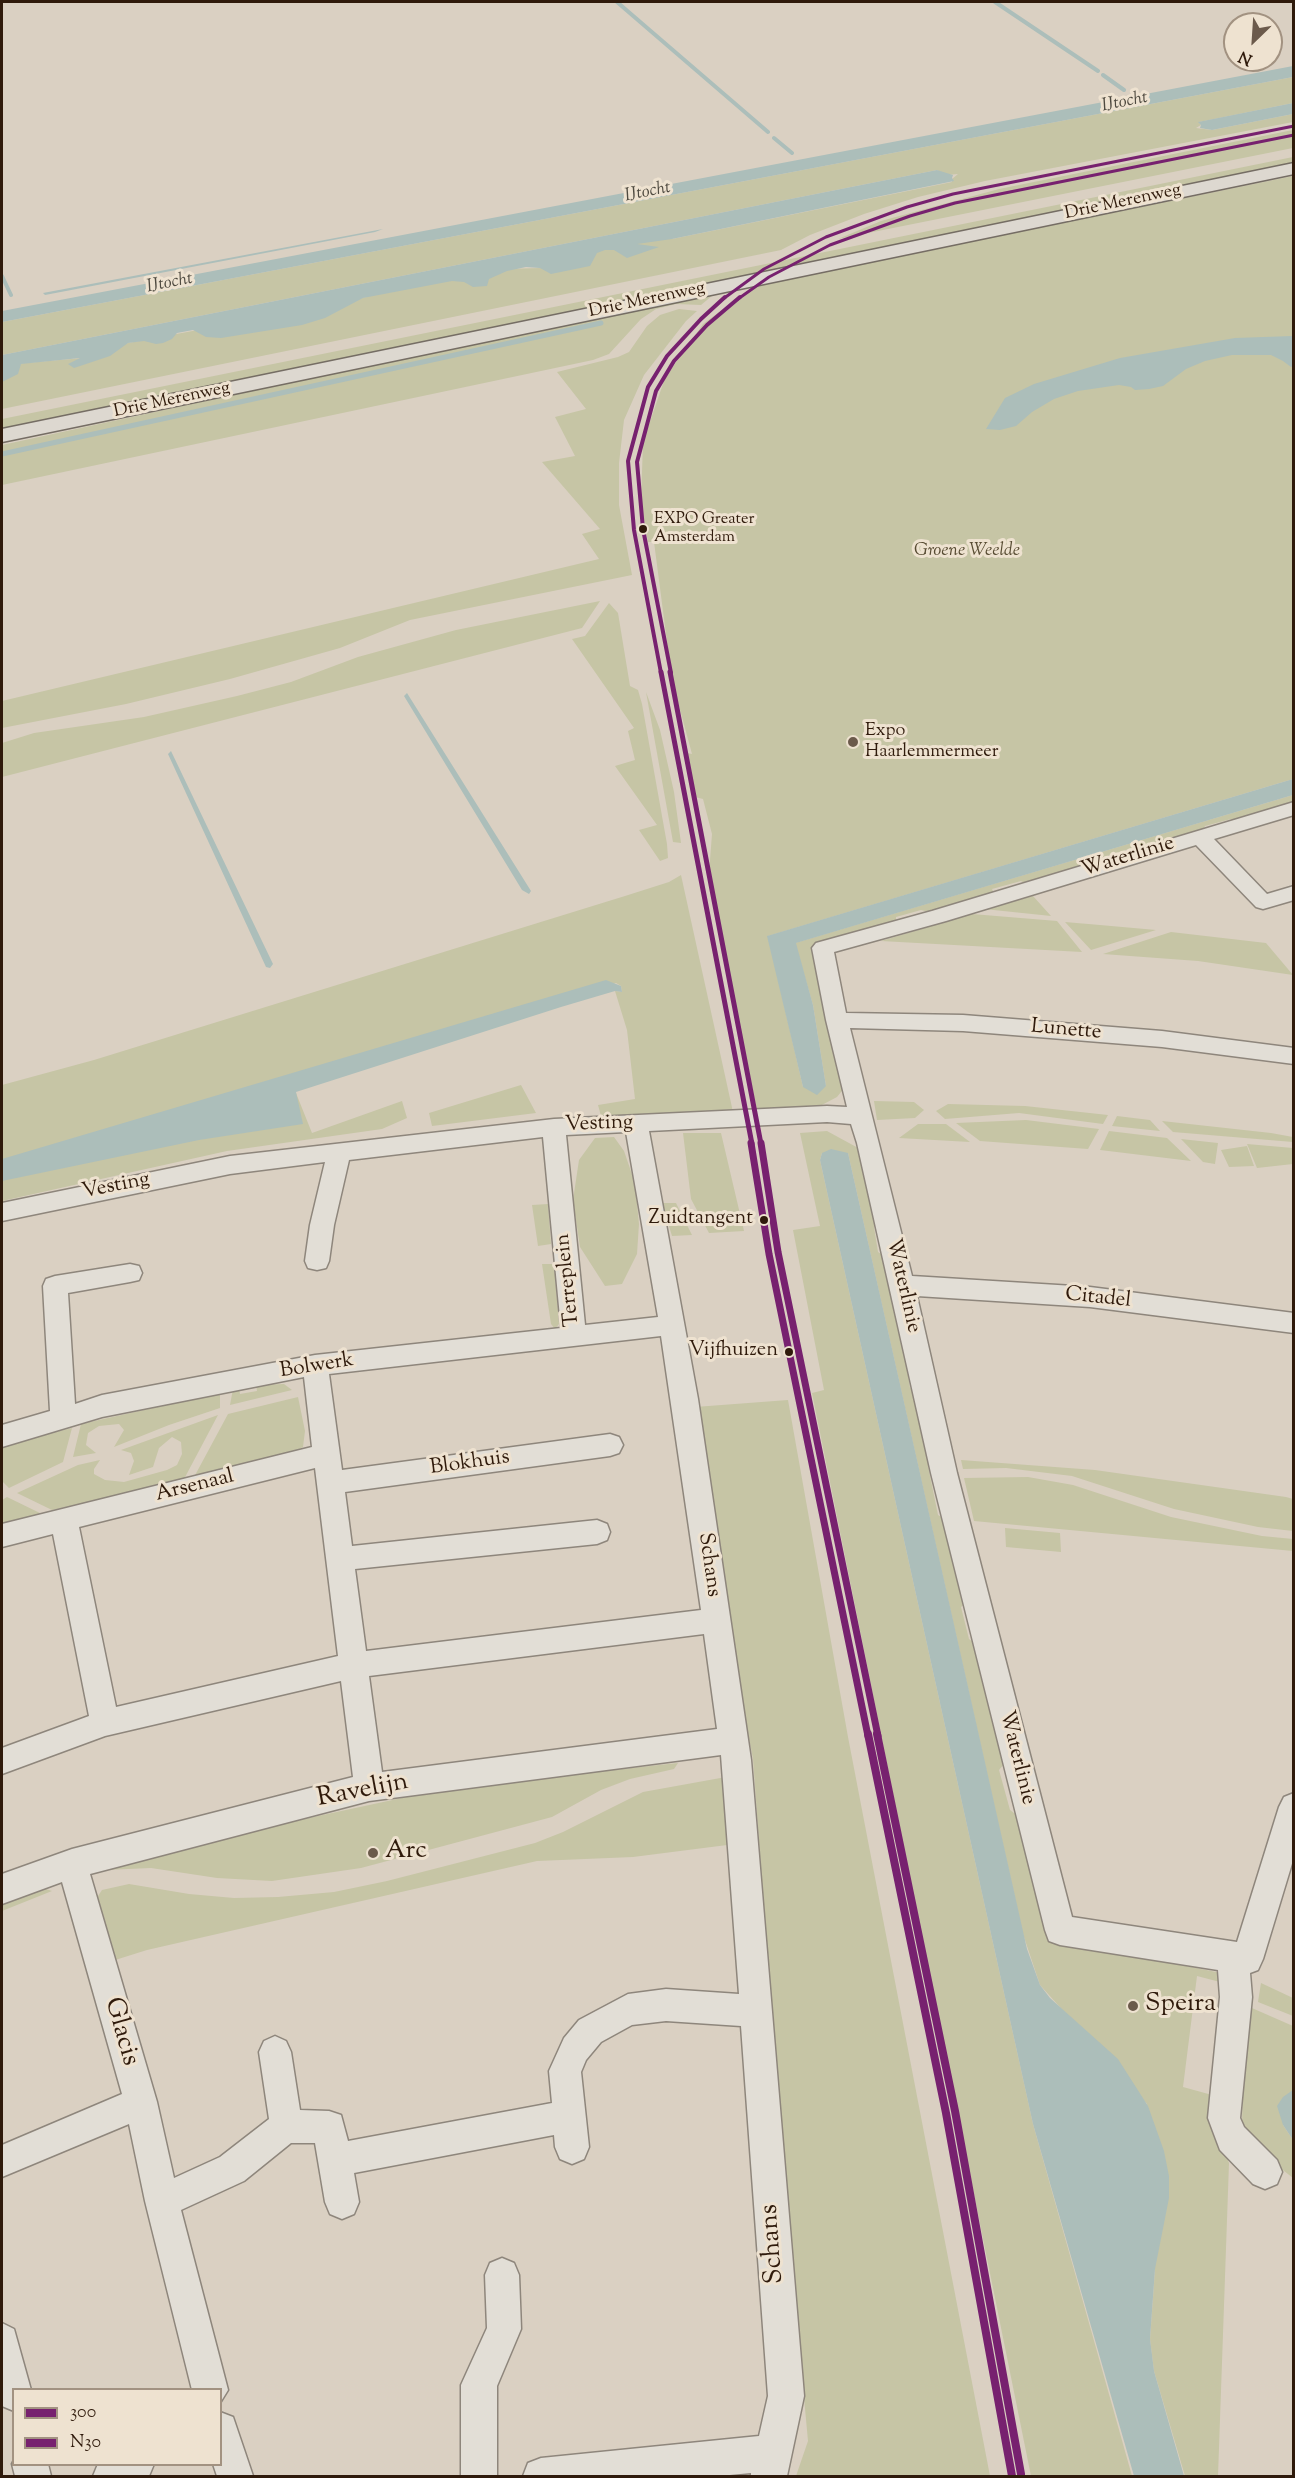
<!DOCTYPE html>
<html>
<head>
<meta charset="utf-8">
<style>
  body { margin:0 }
  #map { position:relative; width:1295px; height:2478px; overflow:hidden; background:#dad0c2; font-family:"Sorts Mill Goudy",serif }
  canvas { display:block }
  .frame { position:absolute; inset:0; border:3px solid #2f1a0b; pointer-events:none }
  .legend { position:absolute; left:12px; top:2388px; width:210px; height:78px; box-sizing:border-box; background:#eee2d0; border:2px solid #a29281; margin:0; padding:8px 10px; list-style:none; font-size:18px; color:#2f1a0b }
  .legend li { display:flex; align-items:center; gap:12px; height:30px }
  .legend b { width:30px; border:2px solid #a29281 }
  .north { position:absolute; left:1223px; top:12px; width:60px; height:60px; box-sizing:border-box; background:#eee2d0; border:2px solid #a29281; border-radius:50%; rotate:205deg; font-size:16px; font-weight:700; line-height:24px; text-align:center; color:#2f1a0b }
  .north::after { content:''; display:block; margin:auto; width:21px; height:27px; background:#6b5a4b; clip-path:polygon(50% 0,100% 100%,50% 72%,0 100%) }
</style>
</head>
<body>
<div id="map">
<canvas width="1295" height="2478"></canvas>
<div class="frame"></div>
<ul class="legend">
<li><b style="height:8px;background:#77216f"></b>300</li>
<li><b style="height:8px;background:#77216f"></b>N30</li>
</ul>
<div class="north">N</div>
</div>
<script>
const ctx = document.querySelector('canvas').getContext('2d');
ctx.lineJoin = 'round';
function fill(path, color) { ctx.fillStyle = color; ctx.fill(path, 'evenodd'); }
const poly = rows => new Path2D(rows.map(r => 'M' + r).join(''));
function trace(path, color, width, dash) { ctx.strokeStyle = color; ctx.lineWidth = width; ctx.lineCap = dash ? 'butt' : 'round'; ctx.setLineDash(dash || []); ctx.stroke(path); }
function label(font, color, halo, rows, align = 'center') {
  ctx.font = font + ' "Sorts Mill Goudy",serif'; ctx.lineWidth = 6; ctx.setLineDash([]); ctx.textBaseline = 'middle'; ctx.strokeStyle = halo; ctx.fillStyle = color; for (const [text, x, y, turn = 0] of rows) {
    ctx.save(); ctx.translate(x, y); ctx.rotate((+turn || 0) * Math.PI / 180); ctx.textAlign = isNaN(turn) ? turn : align; if (halo) ctx.strokeText(text, 0, 0); ctx.fillText(text, 0, 0); ctx.restore();
  }
}
fill(poly([
  [1293,77,1293,103,1199,122,1201,125,1196,128,1212,130,1293,114,1293,122,985,181,918,197,864,214,810,235,781,250,2,409,2,380,13,364,83,358,128,343,343,303,409,286,504,269,540,268,579,255,666,236,672,239,952,182,952,179,958,174,947,175,937,170,2,355,2,322],
  [1293,130,1293,148,838,239,881,221,999,189],
  [1293,157,1293,165,2,430,2,419],
  [1293,176,1293,779,768,936,803,1087,826,1086,813,1005,795,943,1293,795,1293,804,1237,821,1231,819,1205,826,1203,830,1137,851,1132,848,1104,857,1101,861,1026,884,1021,881,992,889,994,893,929,912,921,910,896,917,896,921,814,946,845,1087,837,1097,818,1107,770,1108,757,1111,709,873,712,834,703,799,695,797,687,753,692,754,672,680,654,542,648,542,641,503,643,442,665,378,703,324,719,312,722,314,729,308,726,307,754,286],
  [719,290,701,305,676,304,656,309,641,319,609,354,593,360,2,485,2,445],
  [679,309,697,311,686,321,644,375,624,420,619,463,619,505,632,575,410,620,340,648,230,679,126,704,2,728,2,701,599,559,582,534,600,529,542,462,575,456,555,417,586,409,557,372,618,357,629,352,647,326,660,315],
  [600,601,582,628,2,777,2,743,34,733,144,717,237,696,291,682,358,657,456,630],
  [609,603,618,613,630,686,638,690,642,704,667,844,668,858,660,861,639,830,657,825,615,766,635,760,628,731,634,728,572,639,585,636],
  [646,692,660,730,674,792,681,843,673,842],
  [681,875,733,1112,601,1116,598,1105,635,1099,627,1030,615,991,622,992,621,986,616,983,290,1078,312,1133,402,1101,407,1118,382,1129,227,1151,2,1201,2,1085,94,1060,625,896,669,882],
  [1033,896,1051,916,984,909],
  [972,914,1057,921,1082,952,881,941],
  [1065,922,1100,925,1156,930,1091,950],
  [1171,932,1266,943,1293,975,1198,961,1103,954],
  [521,1085,536,1113,432,1126,429,1113],
  [874,1101,914,1102,924,1110,915,1118,877,1120],
  [948,1104,1025,1106,1108,1115,1103,1124,1019,1113,945,1119,936,1111],
  [1117,1116,1150,1120,1160,1131,1112,1126],
  [1026,1120,1099,1129,1088,1149,980,1141,956,1123],
  [1162,1121,1271,1133,1293,1137,1293,1142,1173,1132],
  [918,1124,946,1124,970,1142,899,1138],
  [827,1131,860,1149,879,1225,874,1227,878,1252,886,1257,913,1366,907,1369,910,1388,918,1394,933,1463,928,1466,938,1515,948,1521,968,1601,961,1607,969,1639,977,1645,1004,1764,999,1770,1010,1810,1018,1816,1047,1938,1221,1973,1220,1982,1197,1976,1183,2087,1212,2095,1212,2120,1229,2163,1218,2476,1185,2476,1154,2371,1150,2339,1155,2269,1147,2104,1040,1985,1023,1934,848,1153,822,1153,820,1160,1033,2124,1132,2476,1031,2476,812,1393,824,1390,793,1230,820,1226,800,1133],
  [1109,1131,1167,1138,1191,1161,1100,1150],
  [683,1133,721,1133,744,1231,709,1233,691,1199],
  [614,1137,624,1151,635,1183,639,1224,637,1254,622,1284,605,1286,580,1247,573,1200,579,1160,595,1138],
  [1181,1139,1218,1143,1215,1164,1203,1162],
  [1247,1144,1293,1148,1293,1164,1257,1168],
  [1247,1146,1254,1166,1229,1167,1221,1150],
  [662,1203,676,1203,692,1235,672,1236],
  [548,1204,551,1244,538,1246,532,1205],
  [542,1264,554,1264,559,1324,555,1329,551,1324],
  [284,1384,292,1390,230,1405,233,1389,239,1388,240,1394,257,1391,256,1385],
  [220,1393,220,1408,169,1425,114,1447,124,1430,119,1424,99,1426,88,1433,86,1445,96,1453,73,1457,81,1424],
  [298,1397,305,1431,303,1447,281,1459,193,1479,228,1414],
  [788,1400,848,1737,990,2476,796,2476,808,2441,782,2159,753,1759,744,1713,695,1407],
  [218,1415,183,1481,52,1510,17,1493,78,1465,100,1460,94,1469,94,1474,105,1480,124,1482,167,1470,177,1465,182,1454,181,1442,172,1437,159,1448,153,1467,129,1475,134,1461,131,1453,121,1450],
  [72,1428,63,1462,9,1488,2,1481,2,1445],
  [961,1460,1095,1470,1286,1497,1293,1499,1293,1531,1258,1527,1174,1509,1072,1476,1006,1468,963,1469],
  [1028,1477,1073,1485,1171,1517,1262,1536,1293,1539,1293,1551,974,1521,964,1478],
  [7,1497,42,1514,2,1526,2,1500],
  [1005,1528,1060,1533,1061,1552,1006,1547],
  [678,1763,674,1769,630,1779,601,1790,552,1817,361,1868,272,1881,217,1878,151,1868,105,1870,211,1839,453,1787],
  [726,1777,735,1844,633,1857,537,1861,147,1950,112,1961,96,1899,102,1890,129,1884,189,1894,234,1898,278,1897,334,1892,387,1881,535,1843,563,1832,643,1792],
  [40,1887,52,1891,2,1911,2,1901],
  [1261,1983,1293,1998,1293,2016,1258,2002],
  [1245,2005,1293,2026,1293,2090,1283,2125,1293,2140,1293,2178,1279,2167,1242,2124]
]), '#c6c5a5');
fill(poly([
  [1293,66,1293,77,2,322,2,311],
  [1293,103,1293,114,1212,130,1200,128,1201,125,1198,122],
  [937,170,953,175,952,178,954,181,672,239,637,244,659,247,627,258,614,250,605,250,597,253,590,266,551,274,540,268,526,267,507,271,489,279,487,286,473,287,464,282,452,281,363,298,325,318,302,325,221,338,206,337,193,330,177,333,172,339,163,343,156,344,144,341,128,343,110,356,74,368,68,364,80,358,21,364,18,374,2,382,2,355],
  [383,229,375,232,45,295,43,293],
  [1293,336,1293,366,1291,367,1283,361,1271,355,1232,355,1205,361,1186,369,1163,386,1149,389,1135,390,1131,387,1119,385,1078,391,1054,399,1032,412,1016,426,1000,430,986,429,1005,398,1034,384,1120,358,1235,338],
  [407,693,531,891,529,894,522,890,404,696],
  [171,751,273,964,270,968,266,967,168,754],
  [1293,779,1293,795,796,943,813,1005,826,1086,817,1095,803,1087,767,936],
  [606,980,621,986,622,992,615,991,561,1007,296,1092,303,1124,199,1140,2,1181,2,1159],
  [831,1149,848,1153,1027,1949,1040,1985,1050,1998,1118,2059,1148,2106,1164,2151,1169,2176,1169,2198,1155,2269,1150,2339,1154,2371,1184,2476,1134,2476,1033,2124,820,1160,822,1153],
  [1293,2090,1293,2140,1283,2125,1277,2106,1283,2097]
]), '#acbeba');
trace(poly([
  [617,2,768,132],
  [995,2,1098,71],
  [1103,75,1124,90],
  [774,138,792,153],
  [2,276,11,295]
]), '#acbeba', 4);
trace(poly([
  [2,454,601,323]
]), '#acbeba', 5);
const street = poly([
  [1294,802,1294,815,1214,839,1267,894,1294,886,1294,900,1263,909,1256,907,1196,845,946,921,834,952,846,1013,963,1015,1162,1031,1294,1048,1294,1064,1162,1047,963,1031,850,1028,912,1276,1090,1287,1294,1313,1294,1333,1090,1307,917,1296,957,1473,1072,1917,1237,1942,1279,1807,1284,1797,1294,1793,1294,1857,1263,1959,1258,1970,1250,1973,1252,1997,1240,2118,1244,2127,1277,2160,1282,2172,1277,2184,1265,2189,1253,2184,1220,2150,1208,2118,1220,1997,1218,1970,1060,1945,1049,1941,1045,1930,931,1473,857,1143,851,1124,827,1122,649,1131,698,1399,751,1760,804,2396,787,2476,751,2476,751,2473,719,2476,523,2476,528,2463,541,2458,759,2436,768,2396,741,2026,666,2021,632,2025,601,2042,586,2060,581,2072,589,2147,584,2159,572,2164,560,2159,555,2147,554,2135,354,2173,359,2202,354,2214,342,2219,330,2214,325,2202,315,2143,291,2143,244,2181,181,2210,228,2390,220,2403,220,2390,192,2390,145,2201,129,2124,2,2177,2,2145,122,2094,62,1882,2,1904,2,1874,72,1849,353,1777,341,1681,105,1736,2,1774,2,1748,89,1716,53,1534,2,1547,2,1524,312,1447,304,1377,102,1417,2,1447,2,1425,50,1411,43,1286,46,1279,55,1276,130,1264,139,1266,142,1273,139,1280,130,1282,68,1293,75,1404,102,1395,315,1355,561,1328,543,1137,349,1160,334,1225,329,1261,326,1268,317,1270,308,1268,305,1261,310,1225,325,1162,230,1174,2,1221,2,1203,230,1156,554,1119,827,1106,847,1107,826,1020,812,948,816,943,932,911,1294,802],
  [626,1132,658,1317,585,1325,566,1135,626,1132],
  [661,1336,701,1610,366,1651,355,1569,597,1544,607,1540,610,1532,607,1524,597,1520,352,1546,345,1492,610,1456,619,1453,623,1445,619,1437,610,1434,342,1470,329,1374,661,1336],
  [315,1468,338,1656,116,1707,79,1527,315,1468],
  [704,1634,717,1729,382,1772,369,1676,704,1634],
  [721,1755,739,1994,666,1989,628,1994,579,2020,564,2038,549,2071,552,2103,348,2141,341,2115,329,2111,300,2110,291,2052,286,2041,275,2036,264,2041,259,2052,269,2119,220,2157,174,2178,157,2102,90,1874,369,1801,721,1755],
  [502,2258,514,2263,519,2275,521,2329,497,2386,497,2476,461,2476,461,2385,487,2328,485,2275,490,2263,502,2258],
  [2,2323,14,2329,31,2390,14,2390,14,2411,2,2406,2,2323],
  [220,2412,233,2417,253,2476,217,2476,213,2464,220,2464,220,2412],
  [14,2460,14,2464,48,2464,51,2476,15,2476,12,2464,14,2460],
  [98,2464,154,2464,149,2476,93,2476,98,2464]
]);
const highway = poly([
  [1294,163,1294,174,2,442,2,429,1294,163]
]);
trace(street, '#8e867c', 3);
trace(highway, '#756d64', 3);
fill(street, '#e2ded6');
fill(highway, '#ddd8d0');
trace(poly([
  [723,299,764,269,826,237,907,207,953,194,1294,126]
]), '#77216f', 3);
trace(poly([
  [661,673,634,530,628,461,648,387,667,356,701,319,725,297]
]), '#77216f', 4);
trace(poly([
  [661,672,752,1144]
]), '#77216f', 5);
trace(poly([
  [751,1143,769,1254,868,1736]
]), '#77216f', 7);
trace(poly([
  [868,1734,946,2113,1012,2476]
]), '#77216f', 8);
trace(poly([
  [738,299,769,277,830,245,910,216,955,203,1294,135]
]), '#77216f', 3);
trace(poly([
  [671,673,643,529,637,462,656,391,674,361,707,325,740,297]
]), '#77216f', 4);
trace(poly([
  [670,672,761,1144]
]), '#77216f', 5);
trace(poly([
  [761,1143,778,1252,878,1736]
]), '#77216f', 7);
trace(poly([
  [877,1734,955,2111,1021,2474]
]), '#77216f', 8);
for (const [x, y, r, color] of [
  [643,529,5,"#2f1a0b"],
  [853,742,6,"#6b5a4b"],
  [764,1220,5,"#2f1a0b"],
  [789,1352,5,"#2f1a0b"],
  [373,1853,6,"#6b5a4b"],
  [1133,2006,6,"#6b5a4b"]
]) { const dot = new Path2D(); dot.arc(x, y, r, 0, 2 * Math.PI); ctx.fillStyle = color; ctx.fill(dot); trace(dot, '#eee2d0', 2); }
label('16px', '#2f1a0b', '#eee2d0', [
  ["EXPO Greater",654,520],
  ["Amsterdam",654,538]
], 'left');
label('italic 18px', '#4e493f', '#eee2d0', [
  ["IJtocht",1125,103,-11],
  ["IJtocht",648,193,-11],
  ["IJtocht",170,284,-11]
]);
label('18px', '#2f1a0b', '#eee2d0', [
  ["Drie Merenweg",1123,203,-12],
  ["Drie Merenweg",647,301,-12],
  ["Drie Merenweg",172,401,-12]
]);
label('italic 18px', '#574b32', '#eee2d0', [
  ["Groene Weelde",967,552]
]);
label('18px', '#2f1a0b', '#eee2d0', [
  ["Expo",865,732],
  ["Haarlemmermeer",865,753]
], 'left');
label('20px', '#2f1a0b', '#eee2d0', [
  ["Zuidtangent",753,1220],
  ["Vijfhuizen",778,1352]
], 'right');
label('21px', '#2f1a0b', '#eee2d0', [
  ["Waterlinie",1128,858,-17],
  ["Lunette",1066,1031,5],
  ["Vesting",599,1125,-2],
  ["Vesting",116,1187,-11],
  ["Terreplein",569,1280,-96],
  ["Waterlinie",902,1286,77],
  ["Citadel",1098,1299,6],
  ["Bolwerk",317,1367,-9],
  ["Blokhuis",470,1464,-8],
  ["Arsenaal",195,1487,-14],
  ["Schans",708,1565,82],
  ["Waterlinie",1016,1758,76]
]);
label('26px', '#2f1a0b', '#eee2d0', [
  ["Ravelijn",363,1792,-11],
  ["Glacis",120,2032,74],
  ["Schans",774,2244,-94]
]);
label('26px', '#2f1a0b', '#eee2d0', [
  ["Arc",385,1853],
  ["Speira",1145,2006]
], 'left');
</script>
</body>
</html>
